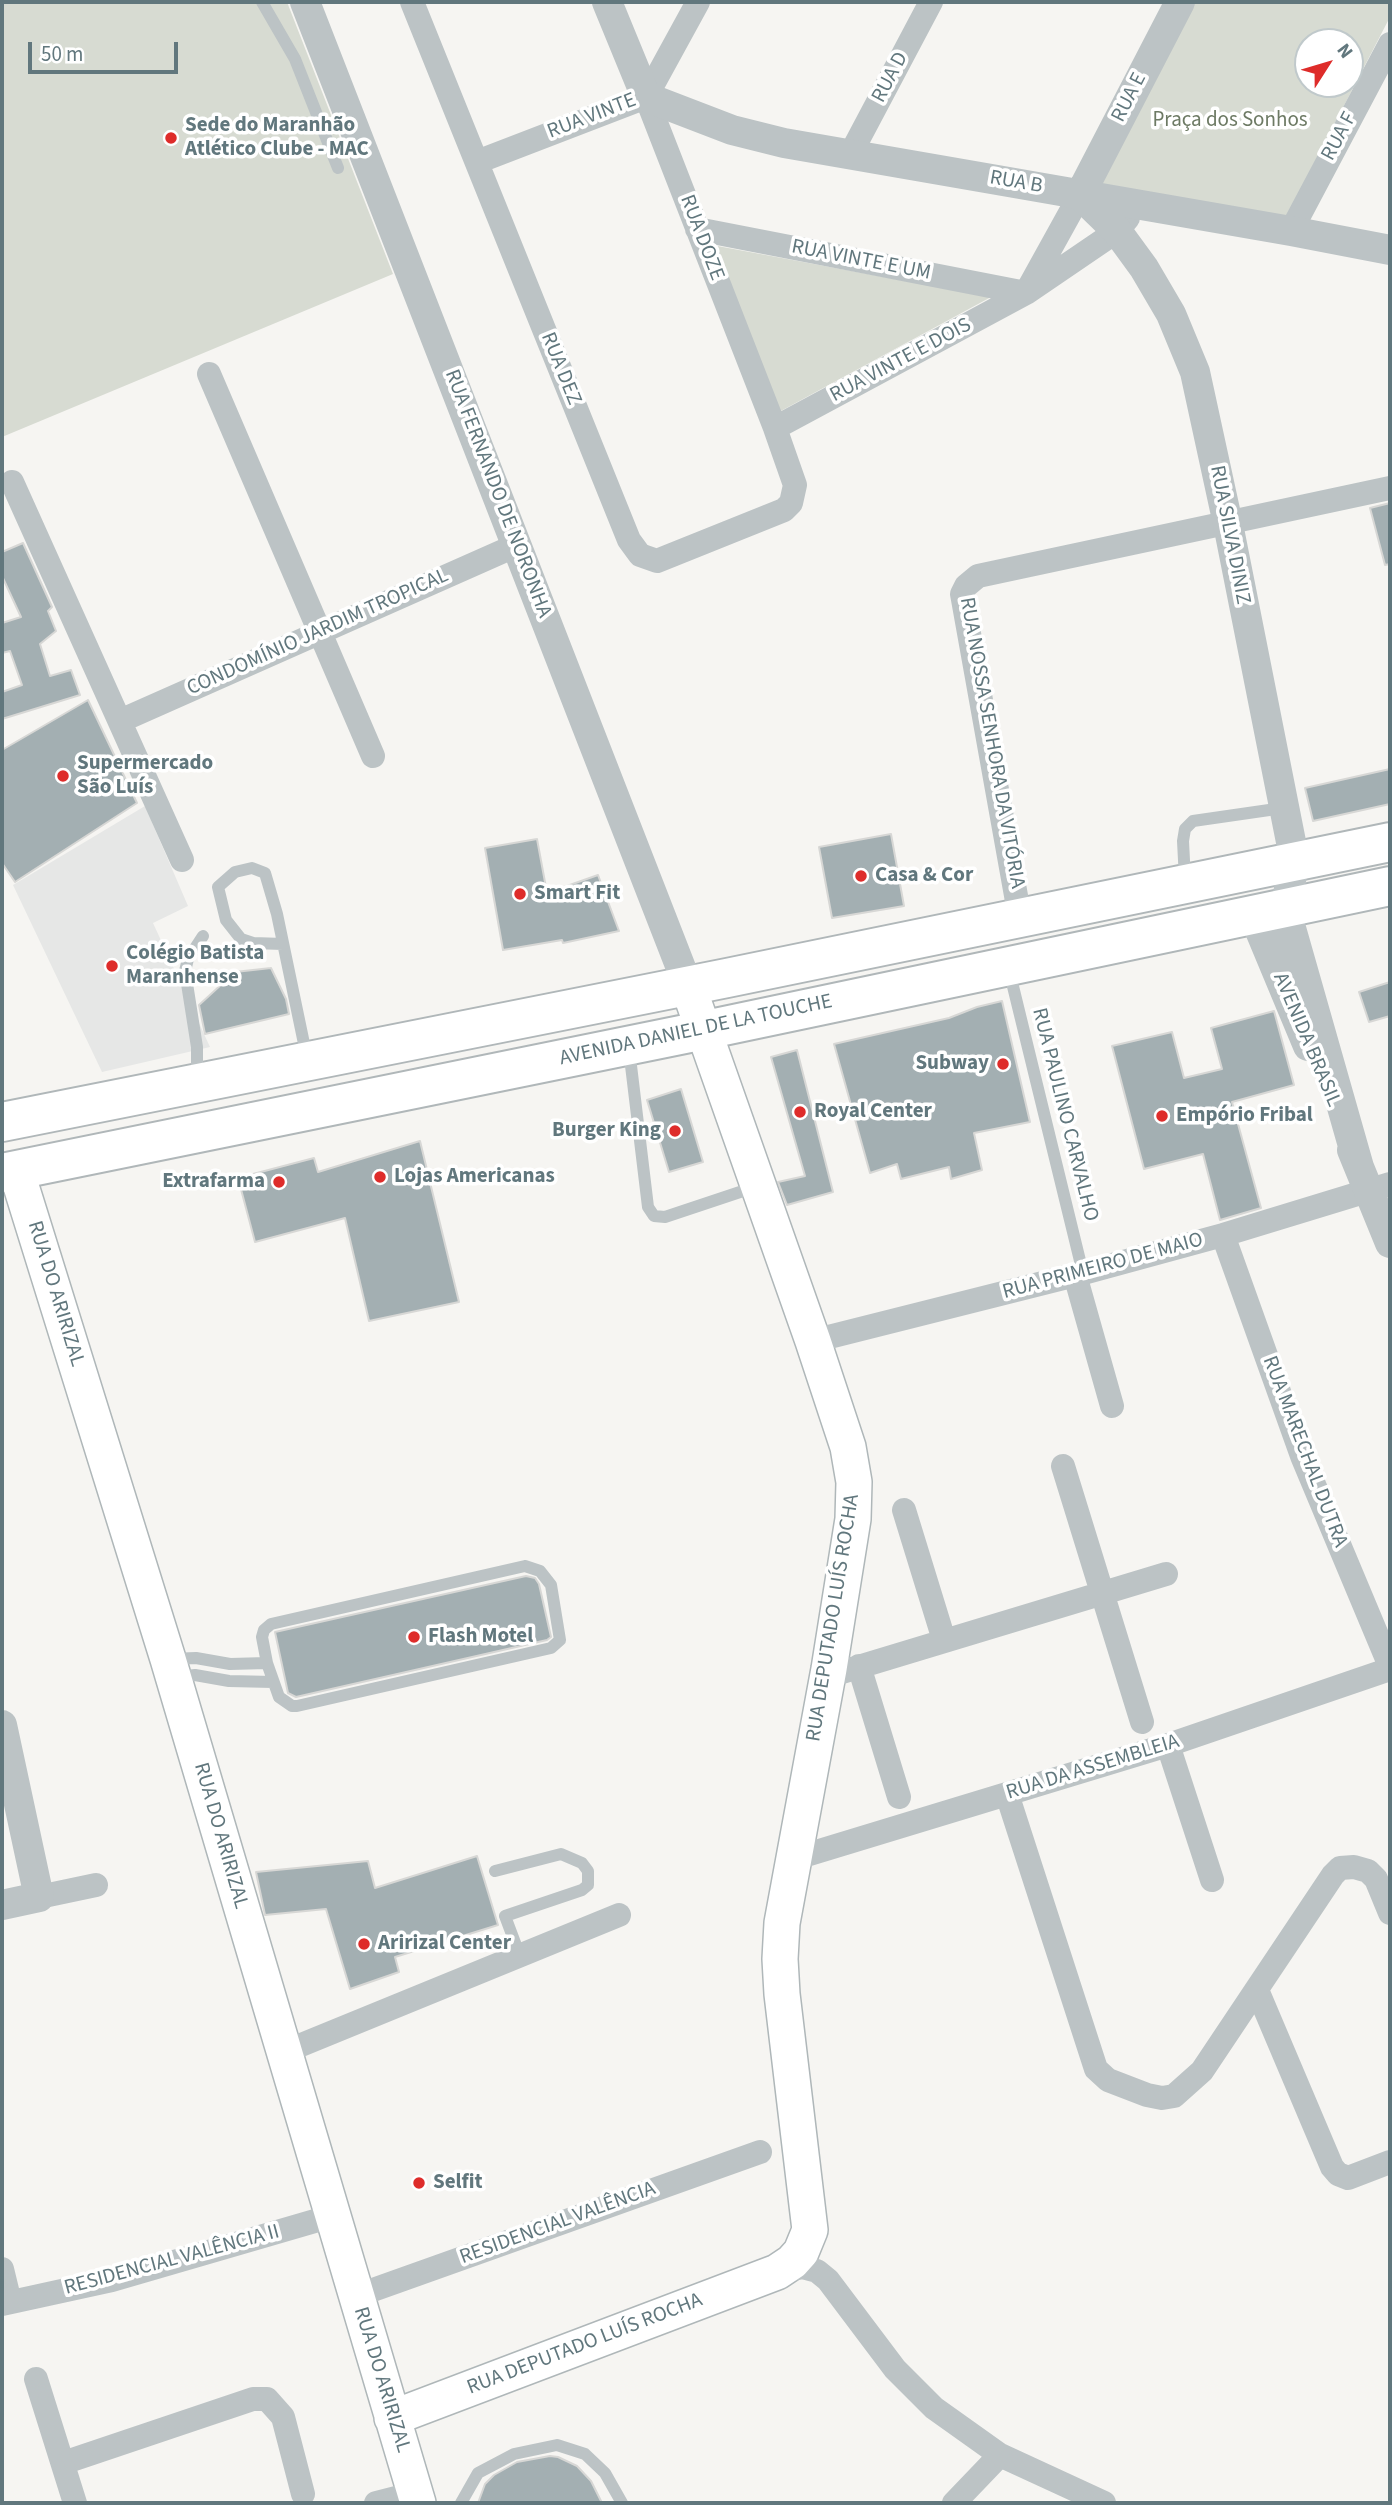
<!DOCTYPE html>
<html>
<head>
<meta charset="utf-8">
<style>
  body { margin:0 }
  #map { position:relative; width:1392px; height:2505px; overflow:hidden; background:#f6f5f2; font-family:"Source Sans 3",sans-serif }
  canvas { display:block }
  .frame { position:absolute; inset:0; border:4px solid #61777d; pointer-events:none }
  .north { position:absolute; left:1294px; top:28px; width:70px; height:70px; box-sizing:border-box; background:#fff; border:2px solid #c0c9cb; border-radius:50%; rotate:53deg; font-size:19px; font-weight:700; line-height:28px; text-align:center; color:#61777d }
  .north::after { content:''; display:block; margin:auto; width:24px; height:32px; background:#de2c2a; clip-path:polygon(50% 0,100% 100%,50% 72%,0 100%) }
  .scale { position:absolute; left:28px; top:42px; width:150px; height:32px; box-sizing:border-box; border:4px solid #61777d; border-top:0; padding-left:9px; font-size:21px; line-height:24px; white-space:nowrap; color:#61777d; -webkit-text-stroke:5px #fff; paint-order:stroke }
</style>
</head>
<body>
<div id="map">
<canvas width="1392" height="2505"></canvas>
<div class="frame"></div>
<div class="north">N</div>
<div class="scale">50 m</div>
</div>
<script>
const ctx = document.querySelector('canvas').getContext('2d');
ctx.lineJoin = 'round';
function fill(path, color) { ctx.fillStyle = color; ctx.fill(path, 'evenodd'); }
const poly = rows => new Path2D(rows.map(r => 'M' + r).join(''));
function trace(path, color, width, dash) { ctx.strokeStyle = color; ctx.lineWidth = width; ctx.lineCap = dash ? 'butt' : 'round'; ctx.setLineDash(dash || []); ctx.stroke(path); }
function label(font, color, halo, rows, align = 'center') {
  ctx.font = font + ' "Source Sans 3",sans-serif'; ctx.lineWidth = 7; ctx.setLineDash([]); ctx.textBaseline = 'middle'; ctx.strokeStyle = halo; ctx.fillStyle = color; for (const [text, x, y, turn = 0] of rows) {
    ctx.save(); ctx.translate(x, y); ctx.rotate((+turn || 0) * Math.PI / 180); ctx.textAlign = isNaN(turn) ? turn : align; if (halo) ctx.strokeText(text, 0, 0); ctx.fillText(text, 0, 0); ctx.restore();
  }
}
fill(poly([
  [145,806,188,906,153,923,210,1047,102,1072,13,885]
]), '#e6e7e6');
fill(poly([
  [2,2,287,2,393,274,2,437],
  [1193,2,1390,2,1390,17,1284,221,1099,186],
  [1308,42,1350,42,1350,84,1308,84],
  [712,245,991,297,779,412]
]), '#d7dbd2');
const building = poly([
  [1390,503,1390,564,1385,565,1370,508,1390,503],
  [23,543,52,607,48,611,56,631,40,644,50,676,71,670,80,695,2,719,2,692,22,685,10,651,2,653,2,623,21,617,2,576,2,552,23,543],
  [88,700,137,803,15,882,2,863,2,750,88,700],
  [1390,769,1390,804,1313,821,1305,788,1390,769],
  [891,834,904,906,832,918,819,847,891,834],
  [537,839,547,893,598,875,619,931,563,943,562,940,503,950,485,848,537,839],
  [271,968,286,999,289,1014,205,1034,199,1005,235,972,271,968],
  [1390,982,1390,1016,1369,1022,1359,992,1390,982],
  [1002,1001,1030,1122,974,1133,982,1170,951,1179,949,1167,901,1179,897,1164,870,1173,834,1044,949,1018,977,1007,1002,1001],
  [1274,1011,1294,1085,1232,1102,1261,1208,1220,1220,1203,1154,1144,1169,1112,1046,1172,1032,1184,1078,1222,1069,1211,1028,1274,1011],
  [797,1050,833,1192,787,1205,778,1182,805,1176,771,1057,797,1050],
  [681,1089,703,1162,669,1172,647,1100,681,1089],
  [420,1141,459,1302,369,1321,345,1218,255,1242,238,1178,314,1158,318,1172,420,1141],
  [526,1576,535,1578,539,1584,551,1637,547,1640,296,1697,288,1693,275,1632,526,1576],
  [477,1856,498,1925,395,1957,399,1972,350,1989,326,1909,265,1915,256,1872,368,1861,375,1888,477,1856],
  [550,2456,558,2457,577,2466,591,2481,602,2503,478,2503,485,2484,494,2475,517,2462,550,2456]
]);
fill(building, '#a3afb2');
trace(building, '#d7d7d5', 2);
const secondary = poly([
  [16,1170,168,1659,418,2503],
  [392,2418,777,2272,792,2262,801,2252,810,2230,782,1994,780,1959,782,1923,829,1669,853,1519,854,1482,848,1447,813,1341,688,986]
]);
const primary = poly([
  [2,1122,727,978,1390,842],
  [2,1173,705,1030,1390,886]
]);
trace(secondary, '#afb7b9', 38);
trace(primary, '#b0b7b9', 42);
trace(poly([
  [262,2,295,59,338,168],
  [1185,880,1183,841,1185,829,1193,821,1283,808],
  [283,944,253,943,241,939,226,920,218,887,235,872,252,868,265,873,277,914,307,1058],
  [1009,970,1083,1273],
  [629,1049,648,1207,654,1216,665,1217,755,1187],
  [197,1080,197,1047,185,971,188,959,203,936],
  [525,1566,540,1571,551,1585,560,1640,551,1648,297,1706,292,1706,279,1697,267,1663,262,1637,264,1630,271,1624,525,1566],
  [170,1659,196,1658,230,1664,267,1663],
  [177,1677,195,1675,229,1681,273,1682],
  [495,1871,561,1854,582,1863,588,1871,588,1885,582,1890,505,1916,520,1956],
  [461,2503,478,2473,514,2454,557,2445,585,2454,605,2473,622,2503]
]), '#bcc3c5', 12);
trace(poly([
  [412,2,629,540,640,555,657,561,784,510,791,503,795,485,775,428,646,97],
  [851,153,931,2],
  [477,162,646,97,698,2],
  [697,229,1026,293],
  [1291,231,1390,44],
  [1028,289,1080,195],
  [209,374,373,756],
  [775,428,1026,293,1117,231,1128,218],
  [12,482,182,860],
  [120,721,517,545],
  [1020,918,962,594,966,586,978,576,1390,488],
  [1223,1235,1302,1456,1390,1666],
  [1075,1275,1112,1406],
  [813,1341,1083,1273,1223,1235,1390,1184],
  [1063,1466,1142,1722],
  [904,1510,944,1640],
  [859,1666,899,1797],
  [829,1669,842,1672,1166,1574],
  [1168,1745,1212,1880],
  [1007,1794,1096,2069,1108,2080,1147,2095,1162,2098,1174,2096,1202,2071,1333,1875,1340,1868,1354,1867,1368,1871,1376,1879,1390,1913],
  [793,1859,1168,1745,1390,1669],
  [39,1897,96,1885],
  [1257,1990,1332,2167,1338,2174,1348,2178,1390,2162],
  [284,2052,619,1915],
  [2,2269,10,2302],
  [779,2272,802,2267,817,2271,828,2280,895,2369,934,2408,1000,2455,1104,2503],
  [356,2296,760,2152],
  [2,2304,112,2280,332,2216],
  [36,2379,75,2503],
  [63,2463,253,2399,267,2399,283,2417,303,2494],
  [376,2503,415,2493],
  [954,2503,1000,2455]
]), '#bcc3c5', 24);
trace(poly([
  [305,2,688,986],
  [607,2,646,97,732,130,784,143,1291,231,1390,250],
  [1080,195,1117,231,1144,268,1171,314,1195,372,1228,524,1295,862,1285,907,1359,1167],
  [1080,195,1180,2],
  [1253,914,1308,1046],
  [1352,1150,1390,1243],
  [2,1725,39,1897,2,1905]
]), '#bcc3c5', 30);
trace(secondary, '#fff', 35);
trace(primary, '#fff', 38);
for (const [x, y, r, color] of [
  [171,138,7,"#de2c2a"],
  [63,776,7,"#de2c2a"],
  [861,876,7,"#de2c2a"],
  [520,894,7,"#de2c2a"],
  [112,966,7,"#de2c2a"],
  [1003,1064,7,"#de2c2a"],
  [800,1112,7,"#de2c2a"],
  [1162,1116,7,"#de2c2a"],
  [675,1131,7,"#de2c2a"],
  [380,1177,7,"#de2c2a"],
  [279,1182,7,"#de2c2a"],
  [414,1637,7,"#de2c2a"],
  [364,1944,7,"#de2c2a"],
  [419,2183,7,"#de2c2a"]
]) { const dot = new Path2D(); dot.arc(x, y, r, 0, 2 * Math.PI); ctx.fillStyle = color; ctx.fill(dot); trace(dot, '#fff', 2.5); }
label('21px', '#61777d', '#fff', [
  ["RUA D",891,78,-62],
  ["RUA E",1130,98,-63],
  ["RUA VINTE",592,117,-21],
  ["RUA F",1340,137,-62],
  ["RUA B",1016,183,10],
  ["RUA DOZE",701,238,69],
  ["RUA VINTE E UM",861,261,11],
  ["RUA VINTE E DOIS",901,361,-28],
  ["RUA DEZ",560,369,68],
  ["RUA FERNANDO DE NORONHA",497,494,69],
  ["RUA SILVA DINIZ",1229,535,79],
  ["CONDOMÍNIO JARDIM TROPICAL",318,633,-24],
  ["RUA NOSSA SENHORA DA VITÓRIA",991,743,80],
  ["AVENIDA DANIEL DE LA TOUCHE",696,1031,-12],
  ["AVENIDA BRASIL",1306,1040,67],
  ["RUA PAULINO CARVALHO",1064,1115,76],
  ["RUA PRIMEIRO DE MAIO",1103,1267,-15],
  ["RUA DO ARIRIZAL",55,1294,73],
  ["RUA MARECHAL DUTRA",1304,1452,69],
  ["RUA DEPUTADO LUÍS ROCHA",834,1618,-81],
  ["RUA DA ASSEMBLEIA",1093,1768,-17],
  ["RUA DO ARIRIZAL",220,1836,74],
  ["RESIDENCIAL VALÊNCIA",558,2224,-20],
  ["RESIDENCIAL VALÊNCIA II",172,2261,-15],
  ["RUA DEPUTADO LUÍS ROCHA",585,2345,-21],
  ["RUA DO ARIRIZAL",381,2380,73]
]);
label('21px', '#6d7a64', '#fff', [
  ["Praça dos Sonhos",1230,121]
]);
label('bold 21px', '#61777d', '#fff', [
  ["Sede do Maranhão",185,126],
  ["Atlético Clube - MAC",185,150],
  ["Supermercado",77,764],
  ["São Luís",77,788],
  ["Casa & Cor",875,876],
  ["Smart Fit",534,894],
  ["Colégio Batista",126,954],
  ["Maranhense",126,978],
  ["Subway",989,1064,"right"],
  ["Royal Center",814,1112],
  ["Empório Fribal",1176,1116],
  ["Burger King",661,1131,"right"],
  ["Lojas Americanas",394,1177],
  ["Extrafarma",265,1182,"right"],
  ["Flash Motel",428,1637],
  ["Aririzal Center",378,1944],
  ["Selfit",433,2183]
], 'left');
</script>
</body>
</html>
